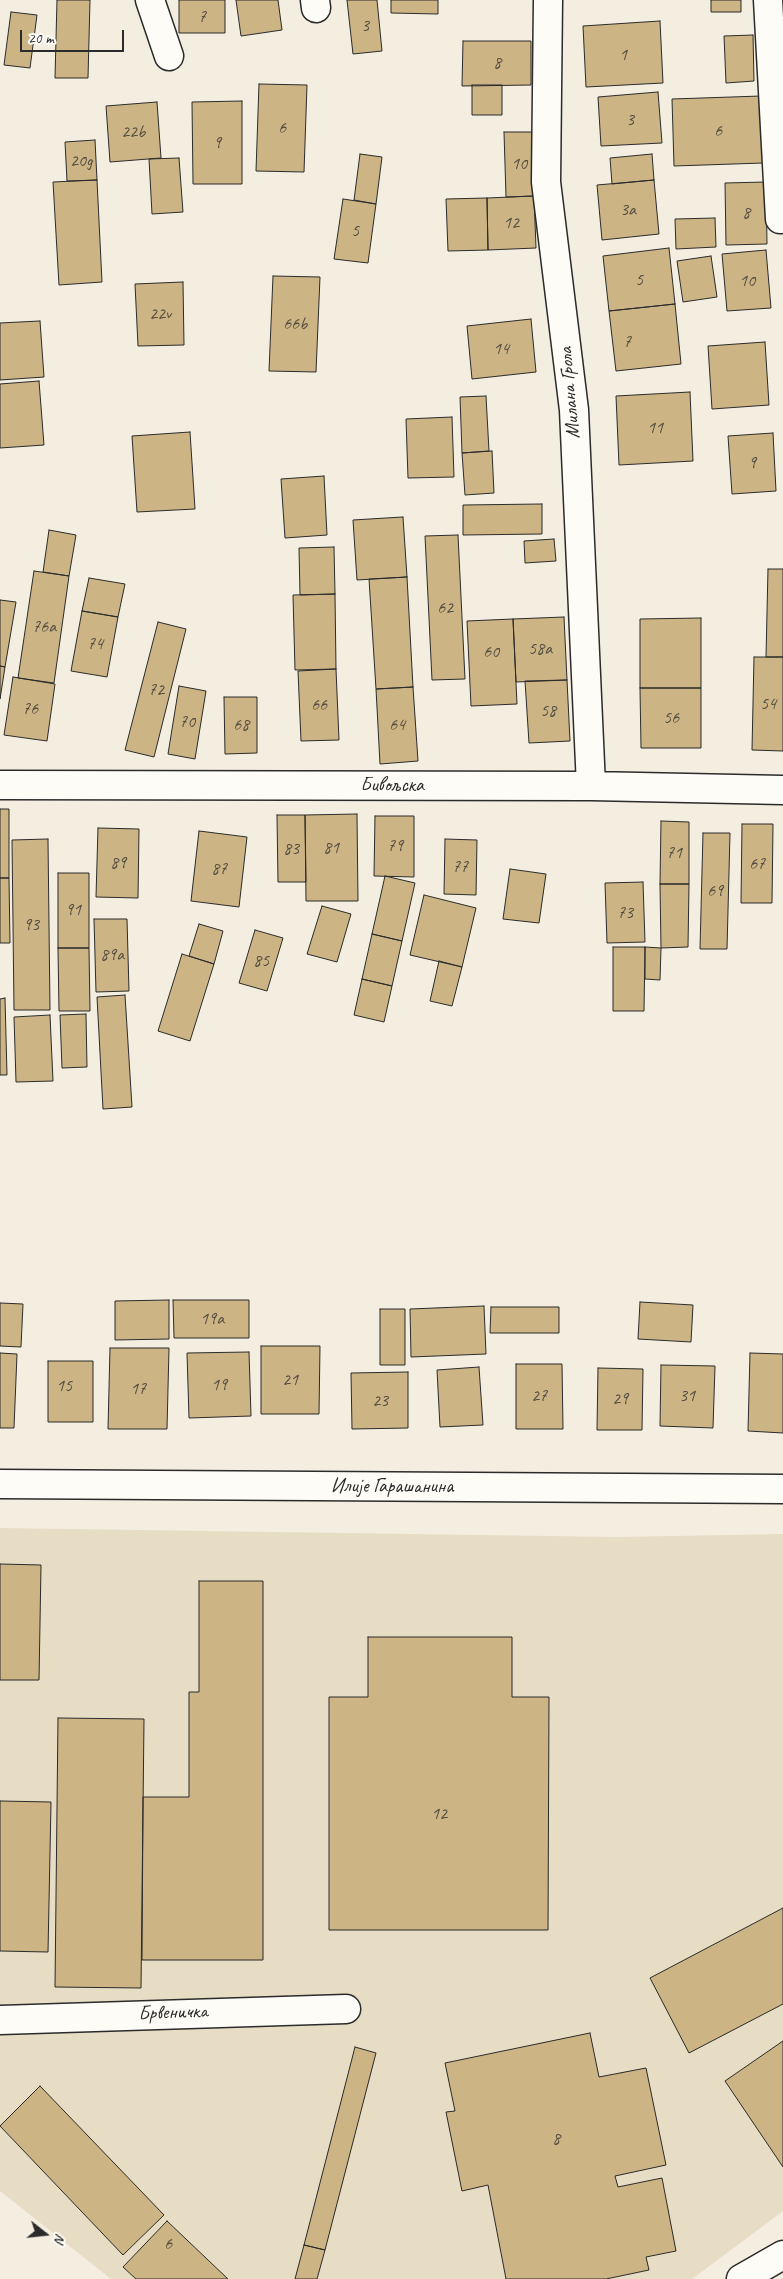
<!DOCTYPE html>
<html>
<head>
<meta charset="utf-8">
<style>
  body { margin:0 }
  #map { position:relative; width:783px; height:2279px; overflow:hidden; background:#f3eee0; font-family:Caveat,sans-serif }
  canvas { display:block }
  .north { position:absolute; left:20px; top:2209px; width:50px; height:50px; -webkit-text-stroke:4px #fdfcf7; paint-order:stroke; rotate:106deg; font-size:14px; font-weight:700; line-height:20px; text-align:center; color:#2b2b2b }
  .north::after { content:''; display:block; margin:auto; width:18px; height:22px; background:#2b2b2b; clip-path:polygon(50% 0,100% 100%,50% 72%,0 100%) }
  .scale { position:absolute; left:20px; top:30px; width:104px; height:22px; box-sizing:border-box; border:2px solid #2b2b2b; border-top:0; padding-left:6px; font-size:15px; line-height:18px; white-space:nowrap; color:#2b2b2b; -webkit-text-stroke:4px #fdfcf7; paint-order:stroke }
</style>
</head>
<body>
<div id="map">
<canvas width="783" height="2279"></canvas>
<div class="north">N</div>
<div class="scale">20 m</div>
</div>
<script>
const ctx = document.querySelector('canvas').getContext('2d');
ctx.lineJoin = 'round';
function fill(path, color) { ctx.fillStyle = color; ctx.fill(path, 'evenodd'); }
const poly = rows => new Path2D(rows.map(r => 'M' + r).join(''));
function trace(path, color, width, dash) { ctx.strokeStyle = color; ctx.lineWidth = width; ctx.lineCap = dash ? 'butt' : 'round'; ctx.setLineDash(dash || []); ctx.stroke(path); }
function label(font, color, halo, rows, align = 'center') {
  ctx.font = font + ' Caveat,sans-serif'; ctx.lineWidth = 4.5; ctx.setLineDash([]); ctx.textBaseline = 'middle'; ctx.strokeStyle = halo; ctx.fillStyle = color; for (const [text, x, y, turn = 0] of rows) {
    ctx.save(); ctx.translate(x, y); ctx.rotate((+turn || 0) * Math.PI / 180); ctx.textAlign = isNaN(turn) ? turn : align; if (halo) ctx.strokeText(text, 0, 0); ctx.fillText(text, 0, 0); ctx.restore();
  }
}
fill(poly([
  [0,1528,617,1537,783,1534,783,2211,692,2279,111,2279,0,2191]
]), '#e7ddc4');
const building = poly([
  [57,0,90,0,88,78,55,78,57,0],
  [179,0,225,0,225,33,179,33,179,0],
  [236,0,278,0,282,30,241,36,236,0],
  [347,0,377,0,382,51,353,54,347,0],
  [391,0,438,0,438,14,391,13,391,0],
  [711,0,741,0,741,12,711,12,711,0],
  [11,12,37,15,30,68,4,65,11,12],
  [660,21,663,83,586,87,583,26,660,21],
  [753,35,754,81,726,83,724,36,753,35],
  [463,41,531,41,531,85,462,86,463,41],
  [259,84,307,85,304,172,256,171,259,84],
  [472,85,502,85,502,115,472,115,472,85],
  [658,92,662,143,601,146,598,97,658,92],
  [761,96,763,163,674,166,672,99,761,96],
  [242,101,242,184,193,184,192,102,242,101],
  [157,102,161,158,110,162,106,106,157,102],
  [504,132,532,132,534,196,506,197,504,132],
  [95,140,97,180,67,181,65,142,95,140],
  [360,154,382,157,376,204,354,200,360,154],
  [652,154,654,180,612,184,610,158,652,154],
  [179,158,183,212,152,214,149,159,179,158],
  [97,180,102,282,59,285,53,182,97,180],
  [654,180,659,234,602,240,597,185,654,180],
  [766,182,767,244,726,245,725,183,766,182],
  [534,196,536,248,488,250,487,198,534,196],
  [487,198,488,250,448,251,446,199,487,198],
  [343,199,376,204,368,263,334,259,343,199],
  [715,218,716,247,676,249,675,219,715,218],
  [669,248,675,304,609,311,603,256,669,248],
  [766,250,771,308,727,311,722,254,766,250],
  [711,256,717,297,683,302,677,261,711,256],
  [273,276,320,277,316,372,269,371,273,276],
  [183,282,184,345,138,346,135,284,183,282],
  [675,304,681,364,616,371,609,311,675,304],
  [531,319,536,372,472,379,467,326,531,319],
  [40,321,44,377,0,380,0,323,40,321],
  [765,342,769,405,712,409,708,346,765,342],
  [39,381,44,445,0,448,0,384,39,381],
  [690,392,693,461,619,465,616,396,690,392],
  [486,396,489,451,462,453,460,397,486,396],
  [452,417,454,477,408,478,406,419,452,417],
  [190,432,195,509,137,512,132,436,190,432],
  [773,433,776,491,732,494,728,436,773,433],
  [492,451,494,493,465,495,462,453,492,451],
  [324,476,327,535,285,538,281,479,324,476],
  [542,504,542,534,463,535,463,505,542,504],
  [403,517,407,577,357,580,353,520,403,517],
  [49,530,76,535,69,576,43,572,49,530],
  [458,535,465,679,432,680,425,536,458,535],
  [554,539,556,561,525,563,524,541,554,539],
  [334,547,335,594,300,595,299,548,334,547],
  [768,569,783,569,783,657,766,657,768,569],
  [34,571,69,576,54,683,18,678,34,571],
  [407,577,413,687,376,689,369,579,407,577],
  [89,578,125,584,118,617,82,611,89,578],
  [335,594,336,669,295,670,293,595,335,594],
  [0,600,16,602,5,667,0,666,0,600],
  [82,611,118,617,107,677,71,671,82,611],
  [564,617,567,680,516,682,513,619,564,617],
  [701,618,701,688,640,688,640,619,701,618],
  [513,619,517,704,471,706,467,621,513,619],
  [158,622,186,629,154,757,125,750,158,622],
  [754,657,783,657,783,751,752,750,754,657],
  [0,666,5,667,0,699,0,666],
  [336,669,339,740,301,741,298,671,336,669],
  [13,677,55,684,47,741,4,735,13,677],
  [567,680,570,741,529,743,525,681,567,680],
  [179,686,206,691,195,759,168,754,179,686],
  [413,687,418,761,380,764,376,689,413,687],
  [640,688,701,688,701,748,641,748,640,688],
  [224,697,257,697,257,753,225,754,224,697],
  [0,809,9,809,9,878,0,878,0,809],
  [357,814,358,901,306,901,305,815,357,814],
  [277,815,305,815,306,882,278,882,277,815],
  [375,816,414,816,414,877,374,876,375,816],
  [661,821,689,822,689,884,660,884,661,821],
  [742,824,773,824,772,903,741,903,742,824],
  [98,828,139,829,138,898,96,897,98,828],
  [199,831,247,837,239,907,191,901,199,831],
  [703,833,730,833,727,949,700,949,703,833],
  [48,839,50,1010,14,1010,12,840,48,839],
  [445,839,477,840,476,895,444,894,445,839],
  [510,869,546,874,539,923,503,919,510,869],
  [58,873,89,873,89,948,58,948,58,873],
  [385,876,415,883,402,941,372,934,385,876],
  [0,878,9,878,10,943,0,943,0,878],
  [643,882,645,942,607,943,605,883,643,882],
  [660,884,689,884,688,947,661,948,660,884],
  [424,895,476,908,462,967,410,955,424,895],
  [322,906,351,914,337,962,307,954,322,906],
  [94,919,127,919,129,991,96,992,94,919],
  [199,924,223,931,214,964,189,956,199,924],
  [255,930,283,938,267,991,239,983,255,930],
  [372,934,402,941,392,986,362,979,372,934],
  [613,947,645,947,644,1011,613,1011,613,947],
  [645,947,661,948,660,980,645,979,645,947],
  [58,948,89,948,90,1011,59,1011,58,948],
  [182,954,214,964,190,1041,158,1031,182,954],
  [439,961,462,967,452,1006,430,1001,439,961],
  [362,979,392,986,384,1022,354,1015,362,979],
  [125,995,132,1107,103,1109,97,997,125,995],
  [5,998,7,1075,0,1075,0,999,5,998],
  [86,1014,87,1067,62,1068,60,1015,86,1014],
  [50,1015,53,1081,16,1082,14,1017,50,1015],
  [169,1300,169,1339,115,1340,115,1301,169,1300],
  [173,1300,249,1300,249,1338,174,1338,173,1300],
  [640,1302,693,1305,691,1342,638,1339,640,1302],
  [0,1303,23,1304,21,1347,0,1346,0,1303],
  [484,1306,486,1354,411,1357,410,1309,484,1306],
  [491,1307,559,1307,559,1333,490,1333,491,1307],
  [380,1309,405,1309,405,1365,380,1365,380,1309],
  [261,1346,320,1346,319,1414,261,1414,261,1346],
  [110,1348,169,1348,167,1429,108,1429,110,1348],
  [249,1352,251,1416,189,1418,187,1353,249,1352],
  [0,1353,17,1354,14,1428,0,1428,0,1353],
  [750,1353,783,1354,783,1433,748,1431,750,1353],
  [48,1361,93,1361,93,1422,48,1422,48,1361],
  [516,1364,562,1364,563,1429,516,1429,516,1364],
  [661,1365,715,1366,713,1428,660,1426,661,1365],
  [479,1367,483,1425,440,1427,437,1370,479,1367],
  [598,1368,643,1369,642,1430,597,1430,598,1368],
  [408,1372,408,1428,352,1429,351,1373,408,1372],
  [0,1564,41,1565,39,1680,0,1680,0,1564],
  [199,1581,263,1581,263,1960,142,1960,143,1797,189,1797,189,1692,199,1692,199,1581],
  [368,1637,512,1637,512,1697,549,1697,548,1930,329,1930,329,1697,368,1697,368,1637],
  [58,1718,144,1719,141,1988,55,1987,58,1718],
  [0,1801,51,1802,48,1952,0,1951,0,1801],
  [783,1908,783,2004,689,2053,650,1978,783,1908],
  [590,2033,599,2077,646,2068,666,2165,615,2176,618,2187,662,2178,676,2251,646,2257,649,2270,606,2279,506,2279,488,2185,462,2191,446,2112,455,2111,445,2063,590,2033],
  [783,2041,783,2167,725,2081,783,2041],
  [355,2047,376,2053,325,2250,304,2245,355,2047],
  [40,2086,164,2215,123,2255,0,2126,40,2086],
  [167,2221,228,2279,136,2279,123,2267,167,2221],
  [304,2245,325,2250,317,2279,295,2279,304,2245]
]);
fill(building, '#ccb484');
trace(building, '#2b2b2b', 1);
const minor = poly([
  [150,0,169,56],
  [315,0,316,8],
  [548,0,546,182,574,410,591,786],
  [768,0,780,219],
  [0,785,591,786,783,790],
  [0,1484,783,1489],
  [0,2020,346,2009]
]);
const primary = poly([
  [741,2279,783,2255]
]);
trace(minor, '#2b2b2b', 31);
trace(primary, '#2b2b2b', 31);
trace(minor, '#fdfcf7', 28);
trace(primary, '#fdfcf7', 28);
label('18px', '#534d41', null, [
  ["7",202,17],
  ["3",365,26],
  ["1",623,55],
  ["8",497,63],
  ["3",630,120],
  ["6",282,128],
  ["6",718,131],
  ["22b",133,132],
  ["9",217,143],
  ["20g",81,161],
  ["10",519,164],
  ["3a",628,210],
  ["8",746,213],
  ["12",511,223],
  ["5",355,231],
  ["5",639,280],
  ["10",747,281],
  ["22v",160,314],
  ["66b",295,324],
  ["7",627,342],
  ["14",501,349],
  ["11",655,428],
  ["9",752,463],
  ["62",445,608],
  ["76a",44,627],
  ["74",95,644],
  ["58a",540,649],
  ["60",491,652],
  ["72",156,690],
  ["54",768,704],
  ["66",319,705],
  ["76",30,709],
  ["58",548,711],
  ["56",671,718],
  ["70",187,722],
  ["68",241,725],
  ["64",397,725],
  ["79",395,846],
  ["81",331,848],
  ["83",291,849],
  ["71",674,853],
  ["89",118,863],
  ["67",757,864],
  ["77",460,867],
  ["87",219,869],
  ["69",715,891],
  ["91",73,910],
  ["73",625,913],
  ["93",31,925],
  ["89a",112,955],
  ["85",261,961],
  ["19a",212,1319],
  ["21",290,1380],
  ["19",219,1385],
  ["15",64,1386],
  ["17",138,1389],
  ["27",539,1396],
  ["31",687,1396],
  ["29",620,1399],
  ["23",380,1401],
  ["12",439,1814],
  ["8",556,2139],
  ["6",168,2244]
]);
label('20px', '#2b2b2b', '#fdfcf7', [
  ["Милана Грола",570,393,-95],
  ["Бивољска",392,786],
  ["Илије Гарашанина",392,1487],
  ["Брвеничка",173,2013,-2]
]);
</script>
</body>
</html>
